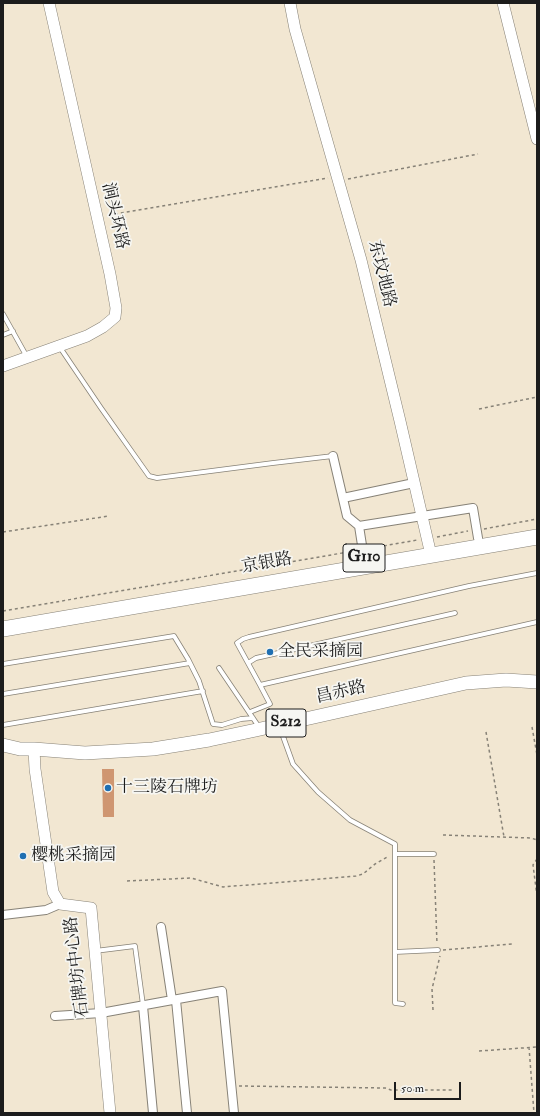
<!DOCTYPE html>
<html>
<head>
<meta charset="utf-8">
<style>
  body { margin:0 }
  #map { position:relative; width:540px; height:1116px; overflow:hidden; background:#f2e7d2; font-family:"IM FELL Double Pica",serif }
  canvas { display:block }
  .frame { position:absolute; inset:0; border:4px solid #1c1c1c; pointer-events:none }
  .scale { position:absolute; left:394px; top:1082px; width:67px; height:18px; box-sizing:border-box; border:2px solid #1c1c1c; border-top:0; padding-left:5px; font-size:12px; line-height:14px; white-space:nowrap; color:#1c1c1c; -webkit-text-stroke:3px #f6f6f2; paint-order:stroke }
</style>
</head>
<body>
<div id="map">
<canvas width="540" height="1116"></canvas>
<div class="frame"></div>
<div class="scale">50 m</div>
</div>
<script>
const ctx = document.querySelector('canvas').getContext('2d');
ctx.lineJoin = 'round';
function fill(path, color) { ctx.fillStyle = color; ctx.fill(path, 'evenodd'); }
const poly = rows => new Path2D(rows.map(r => 'M' + r).join(''));
function trace(path, color, width, dash) { ctx.strokeStyle = color; ctx.lineWidth = width; ctx.lineCap = dash ? 'butt' : 'round'; ctx.setLineDash(dash || []); ctx.stroke(path); }
function label(font, color, halo, rows, align = 'center') {
  ctx.font = font + ' "IM FELL Double Pica","Noto Serif SC",serif'; ctx.lineWidth = 3.5; ctx.setLineDash([]); ctx.textBaseline = 'middle'; ctx.strokeStyle = halo; ctx.fillStyle = color; for (const [text, x, y, turn = 0] of rows) {
    ctx.save(); ctx.translate(x, y); ctx.rotate((+turn || 0) * Math.PI / 180); ctx.textAlign = isNaN(turn) ? turn : align; if (halo) ctx.strokeText(text, 0, 0); ctx.fillText(text, 0, 0); ctx.restore();
  }
}
fill(poly([
  [102,769,114,769,114,817,103,817]
]), '#cf9671');
const lane = poly([
  [3,314,27,357],
  [3,335,13,331],
  [59,346,101,408,149,476,157,478,273,463,333,456],
  [537,573,469,586,249,637,243,639,237,643,260,685,537,622],
  [248,663,256,658,455,613],
  [3,664,174,636,188,659,199,681,213,724,222,725,241,719,253,718],
  [219,668,259,727],
  [3,694,190,663],
  [250,712,270,704,260,685],
  [3,725,203,691],
  [280,728,293,764,318,792,350,820,395,844,395,854,434,854],
  [395,854,395,1003,403,1004],
  [95,951,135,946,143,1005],
  [395,952,438,950]
]);
const street = poly([
  [333,456,347,516,359,526],
  [343,498,414,483],
  [364,558,359,526,473,508,478,538],
  [3,915,46,910,60,904],
  [161,927,172,1000],
  [176,1000,187,1113],
  [143,1006,153,1113],
  [55,1016,101,1013,222,991,234,1113]
]);
const secondary = poly([
  [290,3,295,29,361,260,400,421,431,555],
  [503,3,537,139],
  [3,366,87,336,103,327,115,317,116,308,110,274,49,3],
  [34,749,35,769,53,892,60,904,91,908,110,1113]
]);
const primary = poly([
  [3,745,20,749,34,749,85,753,153,749,209,740,256,730,466,683,506,680,537,682]
]);
const highway = poly([
  [3,629,537,537]
]);
trace(lane, '#878277', 5.5);
trace(street, '#878277', 10);
trace(secondary, '#878277', 12);
trace(primary, '#878277', 14);
trace(highway, '#878277', 16);
trace(poly([
  [348,179,478,154],
  [109,215,328,178],
  [479,409,537,397],
  [484,529,537,519],
  [3,532,109,516],
  [437,537,468,531],
  [372,548,417,540],
  [3,611,354,551],
  [532,727,537,755],
  [486,732,504,837],
  [443,835,531,838,537,840],
  [537,859,533,865,537,896],
  [434,860,437,944],
  [127,881,191,878,223,887,356,876,363,874,375,864,389,856],
  [443,950,512,944],
  [433,1010,432,989,440,956],
  [529,1047,534,1113],
  [479,1051,537,1047],
  [239,1086,385,1088,391,1090,452,1090]
]), '#878277', 1.5, [3, 3]);
trace(lane, '#fff', 4);
trace(street, '#fff', 8);
trace(secondary, '#fff', 11);
trace(primary, '#fff', 13);
trace(highway, '#fff', 15);
for (const [x, y, r, color] of [
  [270,652,4,"#1f6fb2"],
  [108,788,4,"#1f6fb2"],
  [23,856,4,"#1f6fb2"]
]) { const dot = new Path2D(); dot.arc(x, y, r, 0, 2 * Math.PI); ctx.fillStyle = color; ctx.fill(dot); trace(dot, '#f6f6f2', 1.5); }
for (const [x, y, w] of [
  [364,558,42],
  [286,723,40]
]) { const box = new Path2D(); box.roundRect(x - w / 2, y - 14, w, 28, 3); ctx.fillStyle = '#f6f6f2'; ctx.fill(box); trace(box, '#1c1c1c', 1); }
label('bold 16px', '#1c1c1c', null, [
  ["G110",364,558],
  ["S212",286,723]
]);
label('17px', '#1c1c1c', '#f6f6f2', [
  ["涧头环路",114,216,77],
  ["东坟地路",381,274,76],
  ["京银路",267,564,-10],
  ["昌赤路",341,693,-13],
  ["石牌坊中心路",78,967,-97]
]);
label('17px', '#1c1c1c', '#f6f6f2', [
  ["全民采摘园",278,652],
  ["十三陵石牌坊",116,788],
  ["樱桃采摘园",31,856]
], 'left');
</script>
</body>
</html>
